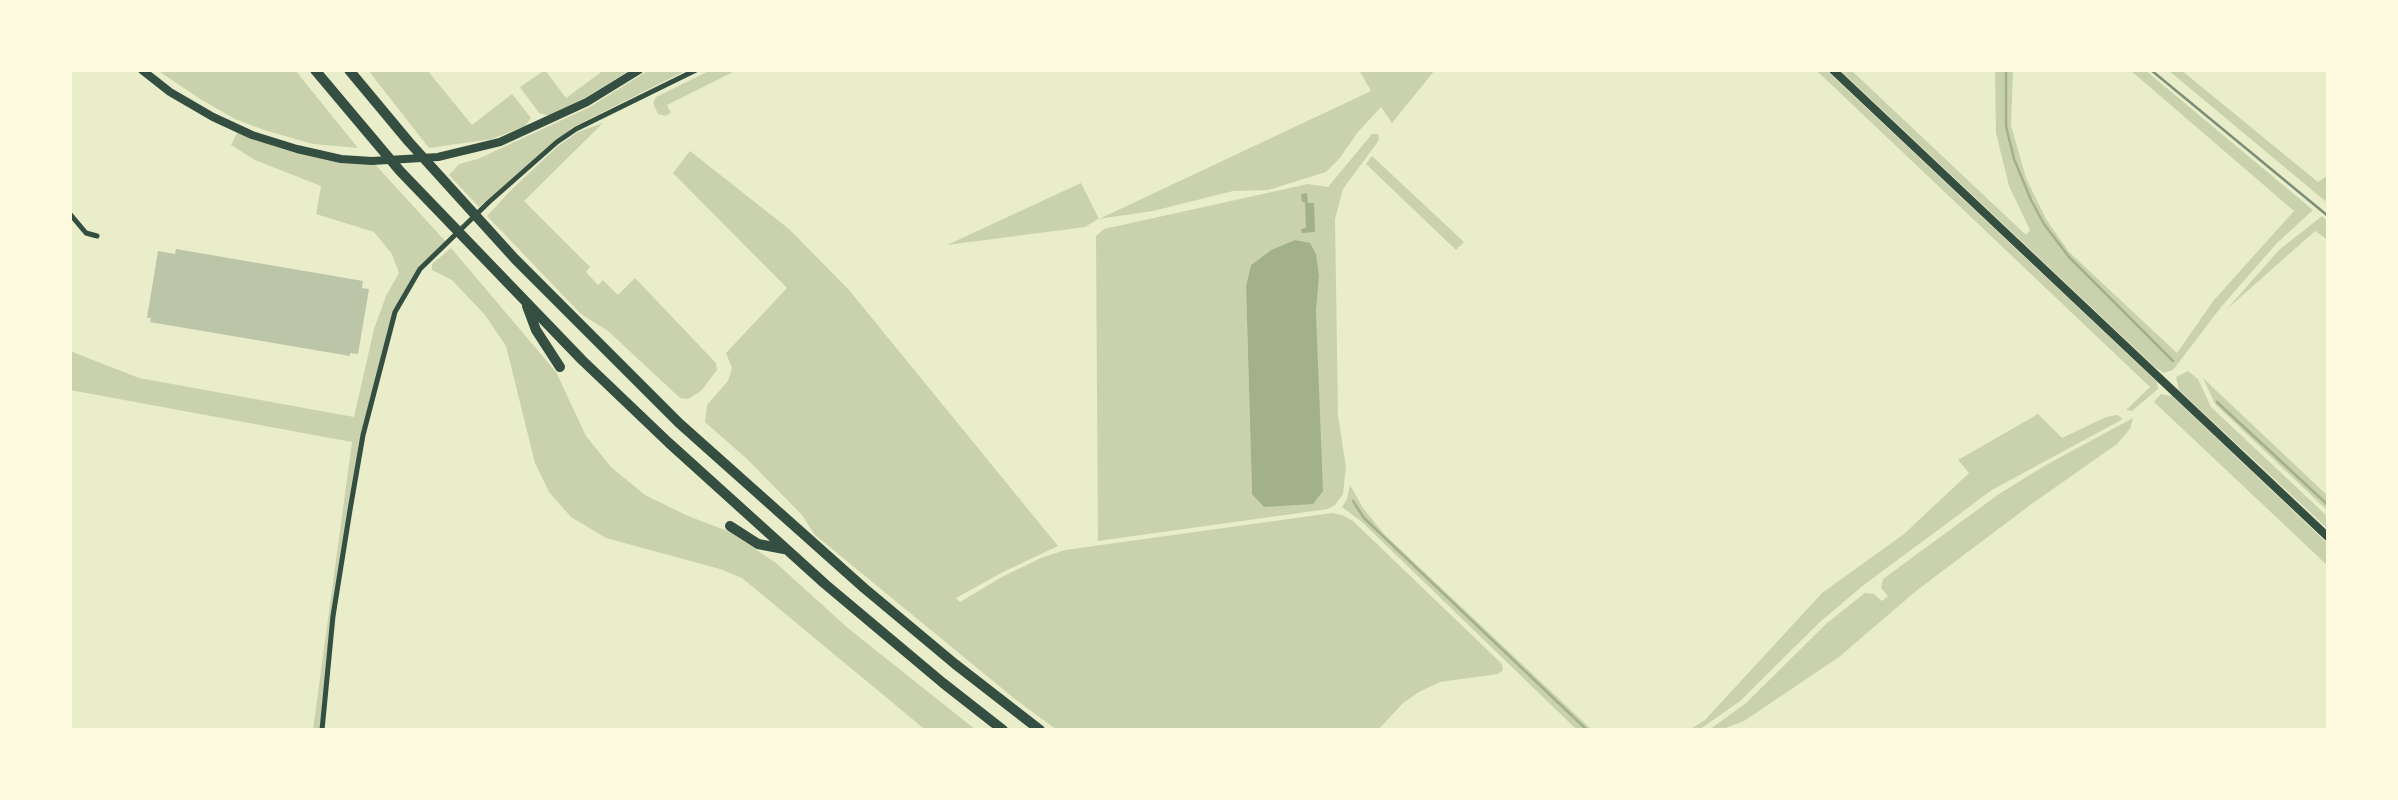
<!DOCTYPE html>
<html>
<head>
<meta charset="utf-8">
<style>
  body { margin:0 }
  #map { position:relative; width:2398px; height:800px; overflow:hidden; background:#e9edc9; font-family:"Zilla Slab",serif }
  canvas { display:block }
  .frame { position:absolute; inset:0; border:72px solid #fefae0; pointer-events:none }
</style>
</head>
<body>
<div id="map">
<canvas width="2398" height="800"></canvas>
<div class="frame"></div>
</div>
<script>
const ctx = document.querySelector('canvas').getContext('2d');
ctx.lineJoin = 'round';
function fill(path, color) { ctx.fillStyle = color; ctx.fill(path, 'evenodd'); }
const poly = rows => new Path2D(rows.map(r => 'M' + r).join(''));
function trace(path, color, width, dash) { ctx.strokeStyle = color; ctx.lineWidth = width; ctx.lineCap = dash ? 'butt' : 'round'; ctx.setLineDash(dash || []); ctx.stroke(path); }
fill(poly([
  [157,70,295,70,358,148,313,144,264,130,235,119,202,100],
  [368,70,427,70,472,125,512,94,531,118,525,126,492,139,429,148],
  [545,70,566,98,604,70,630,70,585,98,549,116,539,113,520,87],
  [649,70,687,70,573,127,479,207,449,175,459,164,478,159,590,107],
  [711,70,737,70,667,105,671,113,665,116,658,114,653,103,656,97],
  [1359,70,1435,70,1392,123,1381,107,1358,132,1339,159,1326,172,1268,190,1233,191,1153,211,1098,219,1085,227,947,245,1081,183,1099,219,1371,91],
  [1816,70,1826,70,2157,382,2158,389,2132,411,2126,410,2150,387],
  [1840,70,1851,70,2026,235,2030,230,2009,186,1996,133,1995,70,2013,70,2011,125,2026,178,2046,219,2069,252,2177,353,2214,300,2294,211,2130,70,2145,70,2313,210,2276,244,2221,307,2173,370,2164,373,2155,367],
  [2168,70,2181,70,2318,182,2328,175,2328,199,2325,201],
  [603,123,524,201,590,267,586,272,598,285,603,280,618,295,635,278,716,363,717,370,701,391,688,399,680,398,608,331,581,314,487,216,511,190,558,146,578,132],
  [239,129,297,149,372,161,447,243,420,269,395,312,377,379,350,510,320,730,313,730,352,442,70,390,70,351,139,378,354,417,374,329,386,296,399,273,392,254,374,232,316,214,321,186,255,160,231,145],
  [1372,134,1378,134,1379,140,1343,189,1335,219,1338,415,1346,467,1343,494,1335,505,1328,509,1098,541,1096,236,1104,229,1308,184,1328,187],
  [1296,240,1319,277,1316,313,1252,494,1246,286,1251,265,1271,250],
  [690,151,789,229,849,290,1058,546,1003,572,956,598,960,602,1002,577,1041,558,1065,550,1332,513,1342,515,1353,521,1502,664,1503,670,1498,674,1440,682,1419,692,1403,703,1378,730,1057,730,1015,699,815,535,802,515,747,459,705,422,707,405,728,381,732,368,726,353,787,288,673,173],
  [1372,156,1464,242,1456,250,1366,164],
  [2322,216,2328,222,2328,240,2315,231,2227,309,2279,250],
  [451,248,556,372,586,436,611,467,645,495,688,516,730,532,776,563,849,629,976,730,927,730,922,727,742,578,720,569,606,538,571,517,549,492,535,463,506,346,485,315,452,280,432,270,432,264],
  [2188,371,2198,379,2211,407,2328,517,2328,529,2179,390,2176,377],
  [2203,378,2328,496,2328,511,2215,404],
  [2161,394,2172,396,2328,544,2328,566,2154,402],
  [2038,414,2062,438,2106,417,2117,415,2123,419,1992,490,1865,584,1820,622,1740,701,1699,730,1689,730,1705,720,1822,593,1904,534,1969,473,1958,460],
  [2133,418,2130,429,2117,444,2033,503,1916,591,1839,657,1744,721,1720,730,1709,730,1746,703,1827,623,1865,593,1874,594,1882,601,1888,596,1881,588,1883,579,1999,494,2046,465],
  [1350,485,1363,508,1384,534,1592,730,1577,730,1362,522,1342,507,1347,499]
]), '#cad2ad');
fill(poly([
  [1307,193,1308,203,1314,203,1315,232,1302,233,1301,229,1306,228,1305,202,1302,202,1301,194],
  [1295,240,1310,243,1316,254,1319,277,1316,313,1323,491,1313,504,1264,507,1252,494,1246,286,1251,265,1271,250]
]), '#a3b18a');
trace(poly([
  [2006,70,2006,126,2014,159,2031,200,2044,224,2069,257,2173,361],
  [2217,402,2328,505],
  [1353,501,1364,518,1587,730]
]), '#a3b18a', 2.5);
fill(poly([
  [176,249,363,281,362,288,369,289,358,354,350,353,350,356,150,322,151,318,147,318,158,251,175,254]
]), '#bcc5a7');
trace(poly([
  [70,214,86,233,97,236],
  [322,730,333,616,350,510,363,435,395,312,420,269,489,202,557,142,576,129,696,70]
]), '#344e41', 5);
trace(poly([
  [142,70,170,92,213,117,252,135,297,149,341,159,372,161,438,157,500,142,587,102,639,70],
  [1833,70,2328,537]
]), '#344e41', 8);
trace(poly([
  [315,70,400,171,582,360,669,443,825,584,943,683,1003,730],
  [349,70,409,142,515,259,679,423,864,588,955,664,1040,730],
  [527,306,536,330,560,367],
  [730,526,758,544,784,549]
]), '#344e41', 10);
trace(poly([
  [2151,70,2328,216]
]), '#7c8e77', 2.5);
</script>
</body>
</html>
